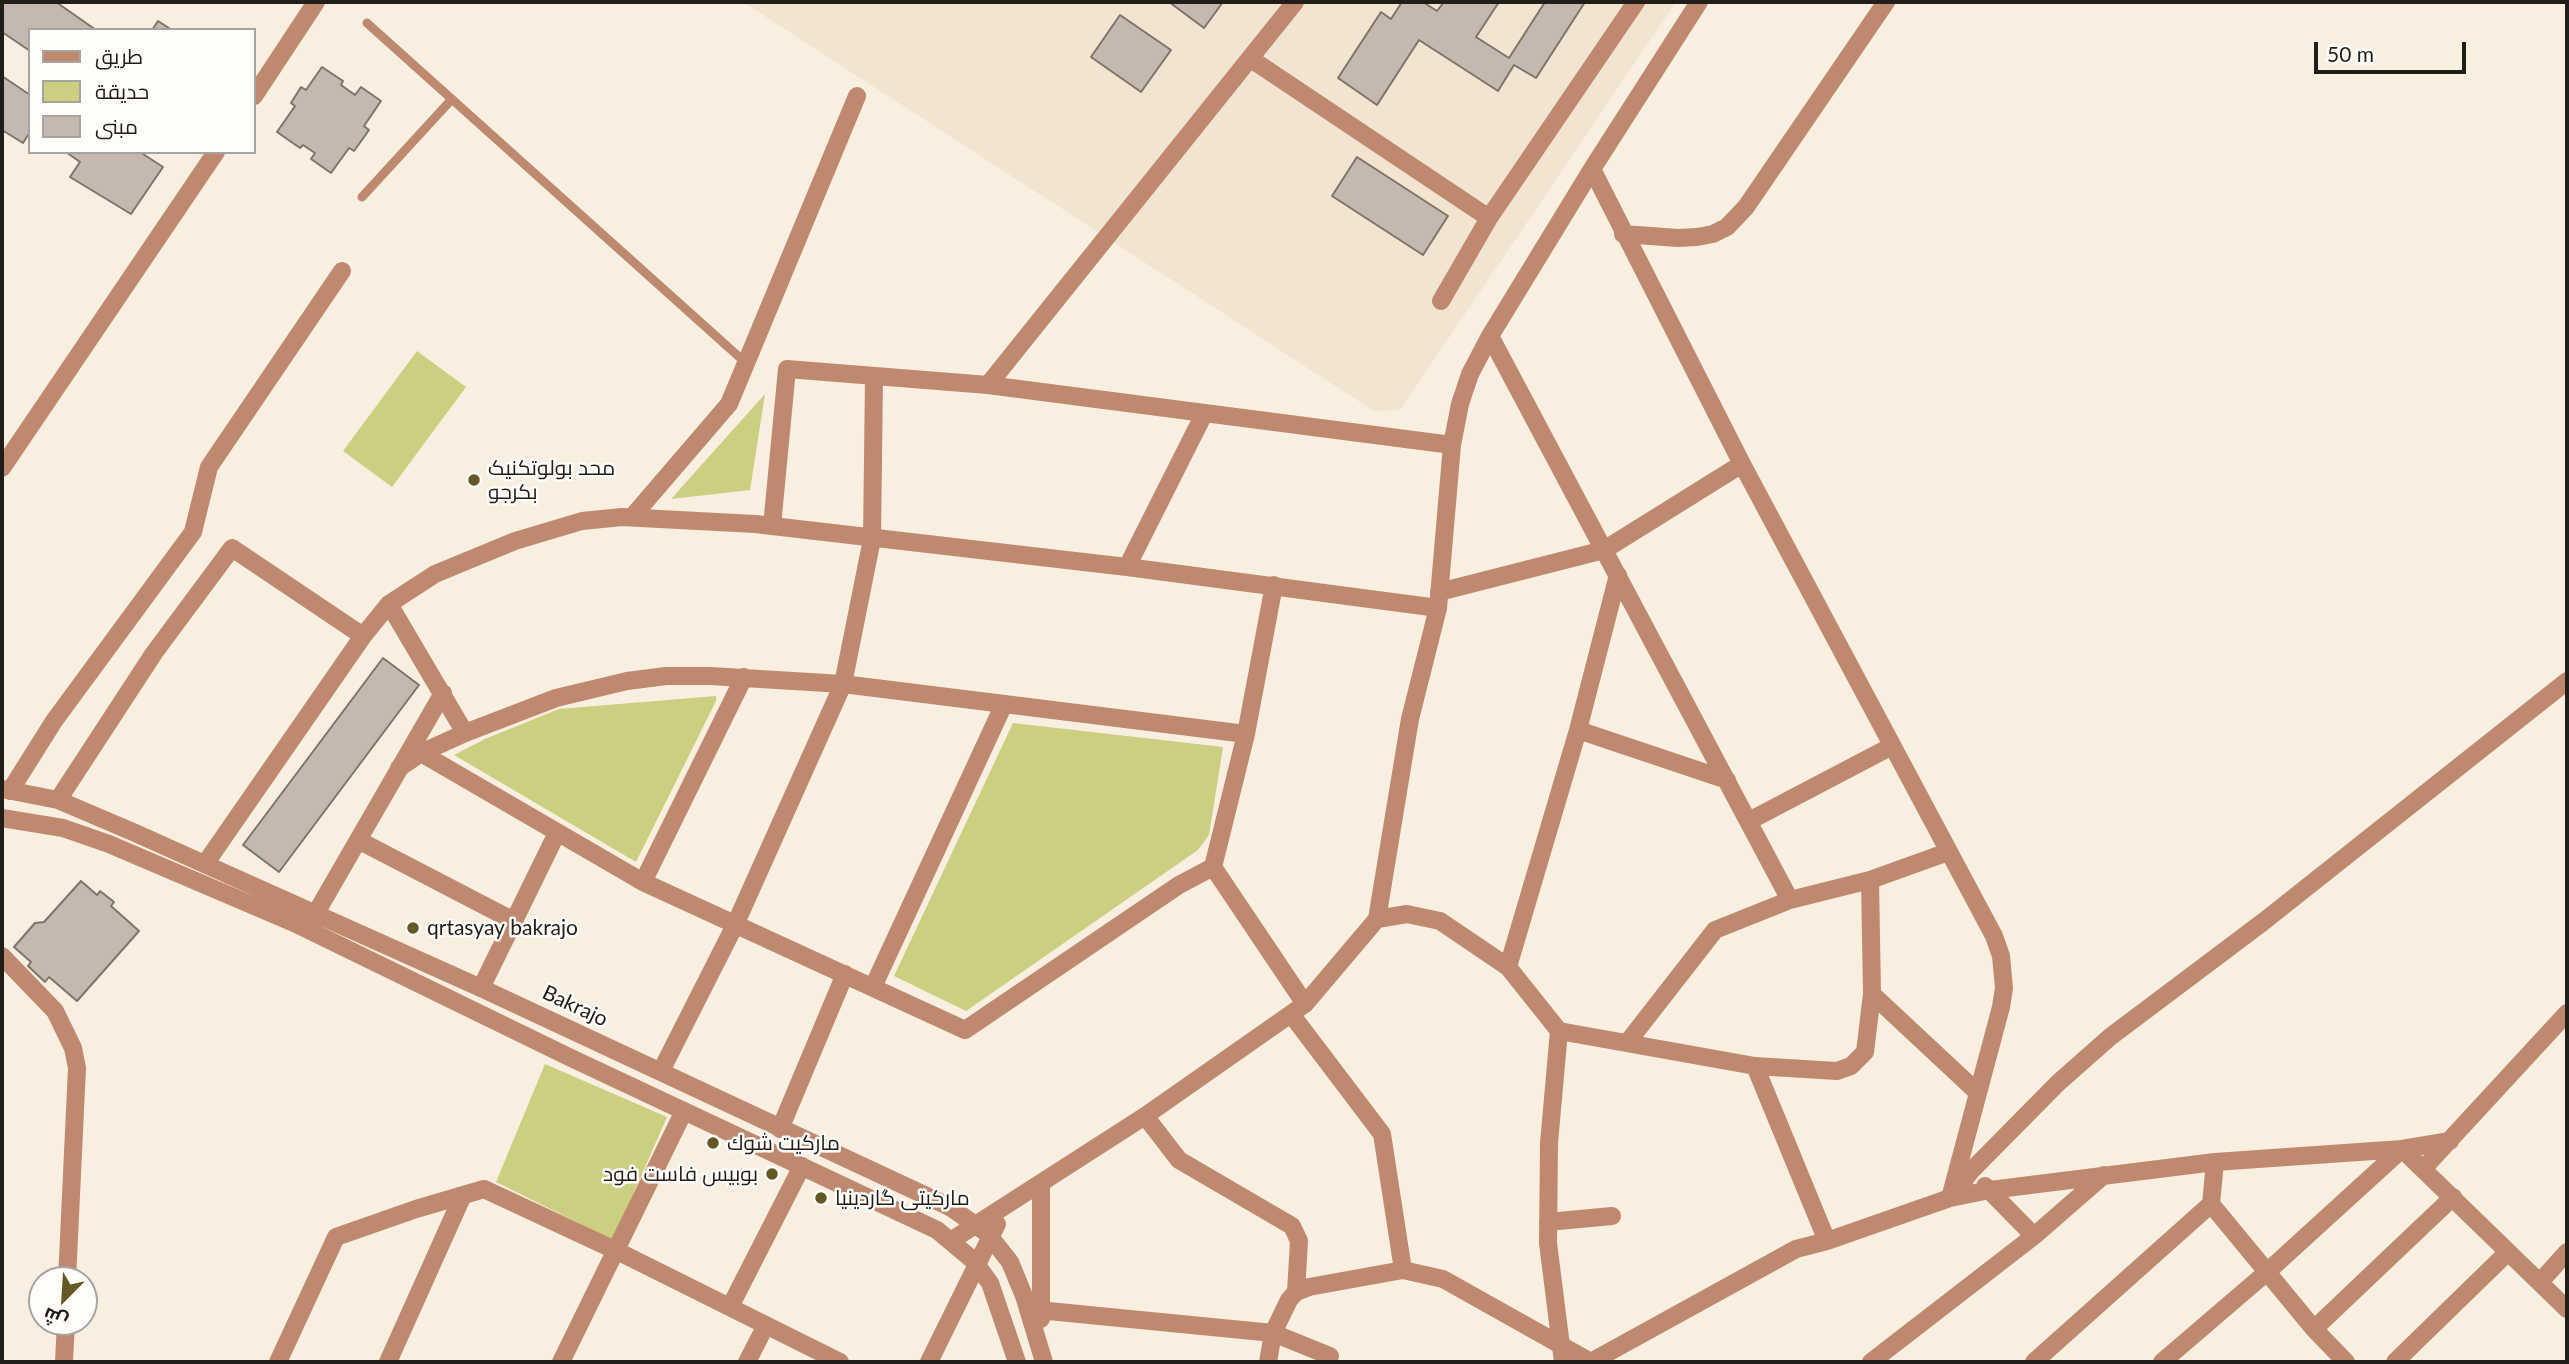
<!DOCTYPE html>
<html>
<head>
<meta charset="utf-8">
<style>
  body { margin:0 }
  #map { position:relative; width:2569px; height:1364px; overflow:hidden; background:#f8efe1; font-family:Lato,Cairo,sans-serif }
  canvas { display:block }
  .frame { position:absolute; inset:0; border:4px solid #211e19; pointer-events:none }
  .legend { position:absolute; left:28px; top:28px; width:228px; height:126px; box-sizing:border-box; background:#fffdfa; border:2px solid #a6a4a0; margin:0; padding:9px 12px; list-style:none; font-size:21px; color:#211e19 }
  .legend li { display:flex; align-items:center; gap:14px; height:35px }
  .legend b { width:35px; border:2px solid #a6a4a0 }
  .north { position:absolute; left:28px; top:1266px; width:70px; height:70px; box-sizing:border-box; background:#fffdfa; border:2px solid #a6a4a0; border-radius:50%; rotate:204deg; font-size:19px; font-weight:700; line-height:28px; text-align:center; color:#211e19 }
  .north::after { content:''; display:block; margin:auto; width:24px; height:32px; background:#645825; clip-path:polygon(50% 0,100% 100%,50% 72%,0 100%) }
  .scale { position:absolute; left:2314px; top:42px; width:152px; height:32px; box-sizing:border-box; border:4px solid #211e19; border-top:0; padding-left:9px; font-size:21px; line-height:24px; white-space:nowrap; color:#211e19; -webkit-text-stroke:5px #fffdfa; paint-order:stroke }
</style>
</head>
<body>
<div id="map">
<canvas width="2569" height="1364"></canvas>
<div class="frame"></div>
<ul class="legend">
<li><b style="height:9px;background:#bf896f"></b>طريق</li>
<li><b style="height:19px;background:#cccf80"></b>حديقة</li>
<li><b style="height:19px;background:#c5b9af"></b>مبنى</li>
</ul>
<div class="north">ش</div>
<div class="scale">50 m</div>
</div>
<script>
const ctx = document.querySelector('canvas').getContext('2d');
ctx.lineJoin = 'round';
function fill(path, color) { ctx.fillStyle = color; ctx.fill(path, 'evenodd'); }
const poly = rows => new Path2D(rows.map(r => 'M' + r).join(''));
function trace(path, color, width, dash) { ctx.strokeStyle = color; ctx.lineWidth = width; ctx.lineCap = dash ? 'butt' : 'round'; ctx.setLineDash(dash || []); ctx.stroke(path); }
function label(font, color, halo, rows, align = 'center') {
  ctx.font = font + ' Lato,Cairo,sans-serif'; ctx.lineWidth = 5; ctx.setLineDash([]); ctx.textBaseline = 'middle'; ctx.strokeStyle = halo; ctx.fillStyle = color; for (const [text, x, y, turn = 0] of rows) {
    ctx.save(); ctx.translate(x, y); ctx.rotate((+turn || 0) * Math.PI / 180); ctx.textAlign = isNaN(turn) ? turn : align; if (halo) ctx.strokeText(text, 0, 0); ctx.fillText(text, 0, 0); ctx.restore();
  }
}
fill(poly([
  [743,2,1676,2,1400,410,1374,411]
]), '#f1e4d0');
fill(poly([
  [417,351,466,387,392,487,343,451],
  [765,394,750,490,671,499],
  [716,696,716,701,636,862,454,755,485,739,559,709],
  [1013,723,1223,747,1209,835,1198,850,966,1011,894,976],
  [545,1064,667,1117,613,1240,496,1182]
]), '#cccf80');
const building = poly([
  [2,2,56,2,96,30,30,30,30,51,2,32,2,2],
  [1169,2,1223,2,1204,28,1169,2],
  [1402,2,1423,2,1437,11,1444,2,1499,2,1476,37,1509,58,1545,2,1585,2,1536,78,1514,65,1498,91,1419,40,1377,105,1338,78,1381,12,1391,19,1402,2],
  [1120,15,1171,50,1141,92,1091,57,1120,15],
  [158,21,172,30,152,30,158,21],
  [322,67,343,81,341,85,355,95,361,87,381,101,364,126,369,130,354,151,349,148,331,173,311,159,315,153,303,145,300,148,277,132,295,106,291,103,301,87,306,90,322,67],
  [2,76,30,95,30,132,23,143,2,130,2,76],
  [66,152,140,152,163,167,131,214,70,177,80,162,66,152],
  [1357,157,1448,216,1423,255,1332,196,1357,157],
  [383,658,419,685,279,872,243,845,383,658],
  [81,881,97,895,100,891,114,902,111,906,139,931,77,1001,49,977,45,982,28,966,31,962,14,947,35,923,44,922,81,881]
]);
fill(building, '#c5b9af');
trace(building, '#7f746a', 2);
trace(poly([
  [367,23,747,364],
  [362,197,452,99]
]), '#bf896f', 9);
trace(poly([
  [1251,59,1489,218],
  [254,96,316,2],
  [1592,169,1742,464,1994,936,2001,956,2004,988,2001,1007,1950,1198],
  [1623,234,1678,238,1697,237,1713,234,1727,227,1746,207,1886,2],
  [1441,301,1489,218,1636,2],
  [1490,336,1790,900],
  [988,385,1295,2],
  [2,468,216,152],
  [632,517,729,404,857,96],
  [772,526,787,369,988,385,1452,445],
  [1127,567,1204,414],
  [1439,592,1604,550,1742,464],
  [389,604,465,733],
  [1578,730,1727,780],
  [421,753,643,882,965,1030,1179,885,1213,867,1246,734,1274,585],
  [399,768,421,753,465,733,556,698,627,681,666,676,710,676,843,684,1246,734],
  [10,791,54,721,193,532,209,467,342,271],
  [58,800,154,653,232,548,363,636],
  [1749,821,1892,746],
  [358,840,514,921],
  [205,864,363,636,389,604,435,574,515,541,582,521,622,517,755,524,1127,567,1438,608],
  [1213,867,1305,1004],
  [643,882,744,677],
  [316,913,443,693],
  [1377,919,1407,914,1440,921,1508,967,1559,1031,1549,1143,1548,1243,1563,1362],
  [2,956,55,1011,73,1048,77,1068,67,1280],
  [1508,967,1578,730,1618,575],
  [873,987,1004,704],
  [481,988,557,833],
  [1872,994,1977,1092],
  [1291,1014,1382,1134,1403,1270],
  [1559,1031,1755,1066,1837,1071,1851,1066,1865,1052,1872,994,1870,880],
  [1627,1043,1715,930,1790,900,1870,880,1948,852],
  [1755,1066,1827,1241],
  [661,1071,735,925,843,684,872,539,874,377],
  [1145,1116,1179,1160,1292,1226,1299,1241,1296,1292],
  [780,1129,845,974],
  [2215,1162,2211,1204,2314,1329,2346,1362],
  [2423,1169,2567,1013],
  [1985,1186,2034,1236],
  [1957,1190,1971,1171,2058,1083,2110,1037,2263,922,2567,681],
  [1548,1222,1612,1216],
  [952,1240,1145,1116,1305,1004,1377,919,1410,719,1438,608,1452,445,1460,404,1470,374,1490,336,1592,169,1699,2],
  [2540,1282,2567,1252],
  [730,1307,802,1166],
  [1028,1309,1273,1333,1330,1356],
  [1041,1319,1041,1183],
  [2314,1329,2453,1197],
  [64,1362,66,1322],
  [278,1362,336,1237,416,1209,484,1189,617,1251,840,1362],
  [388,1362,463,1195],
  [561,1362,684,1111],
  [747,1362,766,1325],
  [929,1362,997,1224],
  [1268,1362,1273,1333,1289,1300,1296,1292,1309,1287,1403,1270,1443,1279,1591,1362],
  [1591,1362,1796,1249,1827,1241,1950,1198,1990,1190,2215,1162,2402,1149,2450,1141],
  [1871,1362,2034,1236,2104,1175],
  [2034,1362,2211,1204],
  [2162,1362,2267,1272,2402,1149,2567,1309],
  [2395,1362,2508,1252]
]), '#bf896f', 18);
trace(poly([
  [2,789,58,800,133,832,481,988,950,1207,988,1234,1010,1262,1024,1296,1044,1362],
  [2,818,63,828,109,844,294,923,569,1057,937,1230,974,1261,990,1283,1017,1362]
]), '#bf896f', 18);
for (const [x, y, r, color] of [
  [474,480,7,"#645825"],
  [413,928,7,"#645825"],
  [713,1143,7,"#645825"],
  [772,1174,7,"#645825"],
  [821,1198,7,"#645825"]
]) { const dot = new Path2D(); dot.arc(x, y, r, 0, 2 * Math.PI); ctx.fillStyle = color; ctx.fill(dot); trace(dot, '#fffdfa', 2.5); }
label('21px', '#211e19', '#fffdfa', [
  ["محد بولوتکنیک",488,468],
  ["بکرجو",488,492],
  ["qrtasyay bakrajo",427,928],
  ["ماركيت شوك",727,1143],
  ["بوبيس فاست فود",758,1174,"right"],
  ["مارکیتی گاردینیا",835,1198]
], 'left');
label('21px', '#211e19', '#fffdfa', [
  ["Bakrajo",575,1006,25]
]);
</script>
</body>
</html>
